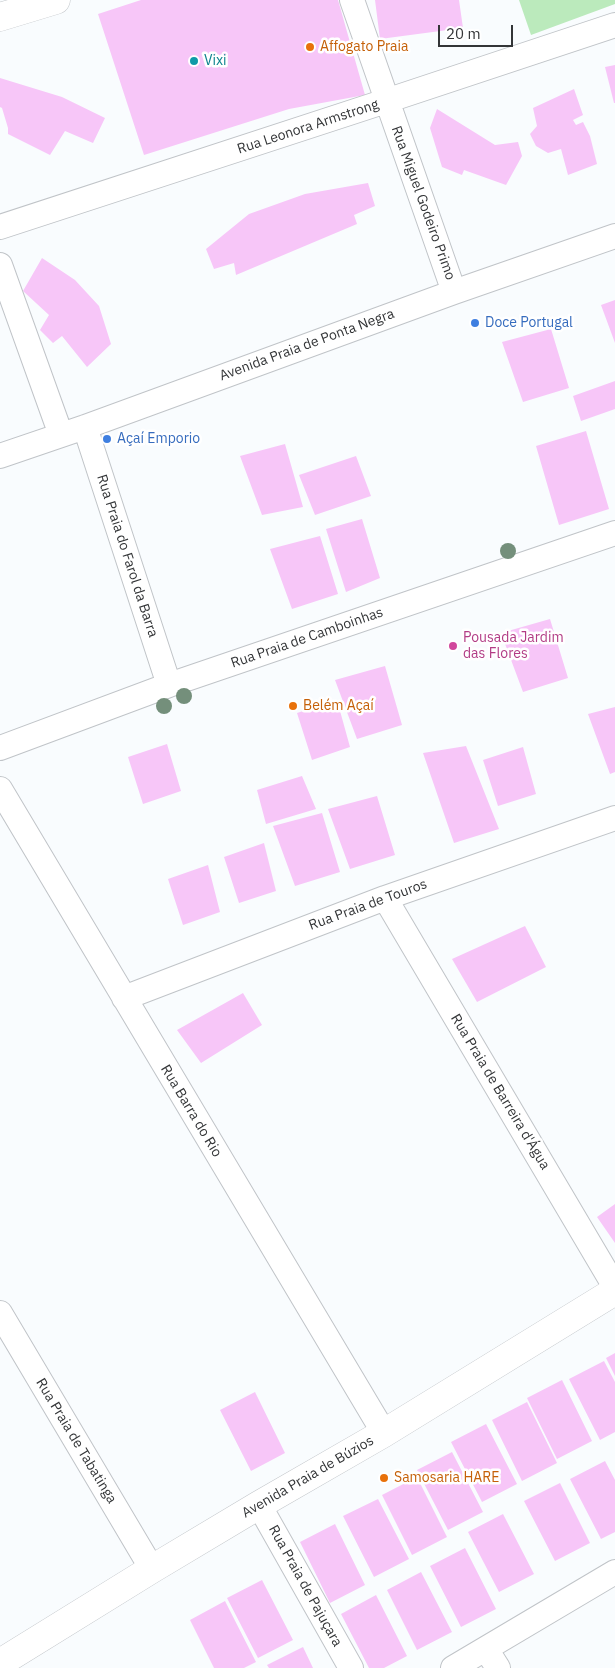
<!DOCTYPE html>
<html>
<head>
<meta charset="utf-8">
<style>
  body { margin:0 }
  #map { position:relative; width:615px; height:1668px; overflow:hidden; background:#f9fcfe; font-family:"IBM Plex Sans",sans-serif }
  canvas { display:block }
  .scale { position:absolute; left:438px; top:25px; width:75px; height:22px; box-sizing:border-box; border:2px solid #333537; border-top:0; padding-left:6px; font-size:15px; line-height:18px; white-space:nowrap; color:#333537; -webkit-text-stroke:4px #fff; paint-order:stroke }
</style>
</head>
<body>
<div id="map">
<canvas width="615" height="1668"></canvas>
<div class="scale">20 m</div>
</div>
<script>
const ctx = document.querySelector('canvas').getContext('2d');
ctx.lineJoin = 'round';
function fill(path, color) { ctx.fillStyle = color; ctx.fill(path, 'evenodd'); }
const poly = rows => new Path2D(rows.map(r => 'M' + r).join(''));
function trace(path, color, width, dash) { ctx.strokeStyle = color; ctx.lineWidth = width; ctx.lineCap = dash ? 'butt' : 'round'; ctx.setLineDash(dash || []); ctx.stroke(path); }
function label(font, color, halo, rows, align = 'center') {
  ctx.font = font + ' "IBM Plex Sans",sans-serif'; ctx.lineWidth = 5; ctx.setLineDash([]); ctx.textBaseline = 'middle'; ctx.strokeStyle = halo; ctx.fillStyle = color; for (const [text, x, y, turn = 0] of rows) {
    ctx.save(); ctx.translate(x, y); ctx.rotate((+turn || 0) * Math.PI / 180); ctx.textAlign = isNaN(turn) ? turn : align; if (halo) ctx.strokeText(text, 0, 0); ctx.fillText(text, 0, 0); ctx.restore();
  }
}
fill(poly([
  [519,0,615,0,615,4,531,35]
]), '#bbeabc');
fill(poly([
  [141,0,338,0,365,95,289,109,144,155,98,14],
  [375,0,459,0,463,28,380,39],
  [615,65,615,103,614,103,605,67],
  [0,78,62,97,105,118,93,143,65,131,50,155,8,134,8,128,2,108,0,107],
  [574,89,583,115,573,120,576,125,583,122,590,136,597,164,568,175,561,149,548,153,536,146,530,134,537,126,533,108],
  [437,109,495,145,518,142,522,156,506,185,464,170,462,175,442,167,430,128],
  [368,183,375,206,354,215,357,224,236,275,234,263,214,269,206,249,249,214,305,194],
  [42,258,75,280,99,306,111,344,87,367,62,336,53,343,40,330,49,315,23,291],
  [615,300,615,343,601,305],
  [551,329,569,388,523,402,502,342],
  [615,381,615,409,581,421,573,396],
  [586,431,609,509,559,525,536,446],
  [285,444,303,507,262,515,240,456],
  [356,456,371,496,315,515,299,475],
  [362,519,380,578,346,592,326,529],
  [320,536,338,594,292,609,270,549],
  [550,619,568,678,523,692,501,633],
  [385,666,402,725,357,739,335,680],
  [337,700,350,747,312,760,297,713],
  [615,707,615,772,610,774,588,714],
  [167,744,181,791,143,804,128,757],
  [466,746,499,829,454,843,423,753],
  [523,747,536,794,498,806,483,760],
  [302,776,316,809,266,824,257,790],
  [377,796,395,855,350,869,328,809],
  [322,813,340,872,295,886,273,826],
  [264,843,276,891,239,903,224,857],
  [208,865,220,912,183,925,168,879],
  [525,926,546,967,477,1002,452,959],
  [243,993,262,1025,201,1063,177,1030],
  [615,1204,615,1243,597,1217],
  [615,1353,615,1376,606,1358],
  [604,1361,615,1382,615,1432,600,1440,569,1379],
  [562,1380,592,1441,557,1459,527,1398],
  [255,1392,285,1453,251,1471,220,1410],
  [527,1402,557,1463,522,1481,492,1420],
  [486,1424,517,1484,482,1502,451,1442],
  [452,1452,483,1512,448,1530,417,1470],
  [605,1461,615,1480,615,1532,601,1539,570,1479],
  [417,1477,447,1537,412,1555,382,1495],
  [560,1483,590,1543,555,1561,524,1501],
  [378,1499,409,1559,374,1577,343,1516],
  [503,1514,534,1574,499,1592,468,1532],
  [335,1524,365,1585,330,1603,300,1542],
  [465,1548,496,1609,461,1627,430,1566],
  [421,1572,452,1632,417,1650,387,1590],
  [262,1580,293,1640,258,1658,227,1598],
  [376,1595,407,1656,384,1668,369,1668,341,1614],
  [225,1601,256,1662,244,1668,214,1668,190,1620],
  [303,1647,313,1668,269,1668,267,1665]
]), '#f7c6f8');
const street = poly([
  [352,0,454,292],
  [0,227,386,101,615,25],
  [0,265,61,435],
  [85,427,169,685],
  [0,456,85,427,454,292,615,236],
  [0,748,169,685,615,533],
  [0,789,384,1433],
  [385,898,615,1287],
  [124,998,385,898,615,818],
  [0,1313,152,1569],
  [259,1505,351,1668],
  [486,1649,498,1668],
  [453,1668,615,1572]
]);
const secondary = poly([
  [0,1663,152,1569,259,1505,384,1433,615,1291]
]);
const primary = poly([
  [0,17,56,0]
]);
trace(street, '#c0c4c8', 26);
trace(secondary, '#c0c4c8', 29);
trace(primary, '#c0c4c8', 29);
trace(street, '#fff', 24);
trace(secondary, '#fff', 28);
trace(primary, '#fff', 28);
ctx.fillStyle = '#748f7b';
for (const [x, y] of [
  [508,551],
  [184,696],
  [164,706]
]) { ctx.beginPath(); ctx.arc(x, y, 8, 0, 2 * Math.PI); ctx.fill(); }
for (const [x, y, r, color] of [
  [310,47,5,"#e8710a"],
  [194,61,5,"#0f9aa8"],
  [475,323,5,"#3f7fe0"],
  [107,439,5,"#3f7fe0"],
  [453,646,5,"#d1479c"],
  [293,706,5,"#e8710a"],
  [384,1478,5,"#e8710a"]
]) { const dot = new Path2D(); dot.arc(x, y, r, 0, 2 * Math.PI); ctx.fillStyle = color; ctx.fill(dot); trace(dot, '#fff', 2); }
label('14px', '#c56008', '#fff', [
  ["Affogato Praia",320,47],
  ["Belém Açaí",303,706],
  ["Samosaria HARE",394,1478]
], 'left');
label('14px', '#0d838f', '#fff', [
  ["Vixi",204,61]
], 'left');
label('14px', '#333537', '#fff', [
  ["Rua Leonora Armstrong",308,127,-18],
  ["Rua Miguel Godeiro Primo",423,203,70],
  ["Avenida Praia de Ponta Negra",307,345,-20],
  ["Rua Praia do Farol da Barra",127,556,72],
  ["Rua Praia de Camboinhas",307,638,-19],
  ["Rua Praia de Touros",368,905,-20],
  ["Rua Praia de Barreira d'Água",500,1092,59],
  ["Rua Barra do Rio",191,1111,59],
  ["Rua Praia de Tabatinga",76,1441,59],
  ["Avenida Praia de Búzios",308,1477,-30],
  ["Rua Praia de Pajuçara",305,1586,61]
]);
label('14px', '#366cbe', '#fff', [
  ["Doce Portugal",485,323],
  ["Açaí Emporio",117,439]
], 'left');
label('14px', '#b23c85', '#fff', [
  ["Pousada Jardim",463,638],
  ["das Flores",463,654]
], 'left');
</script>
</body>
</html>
